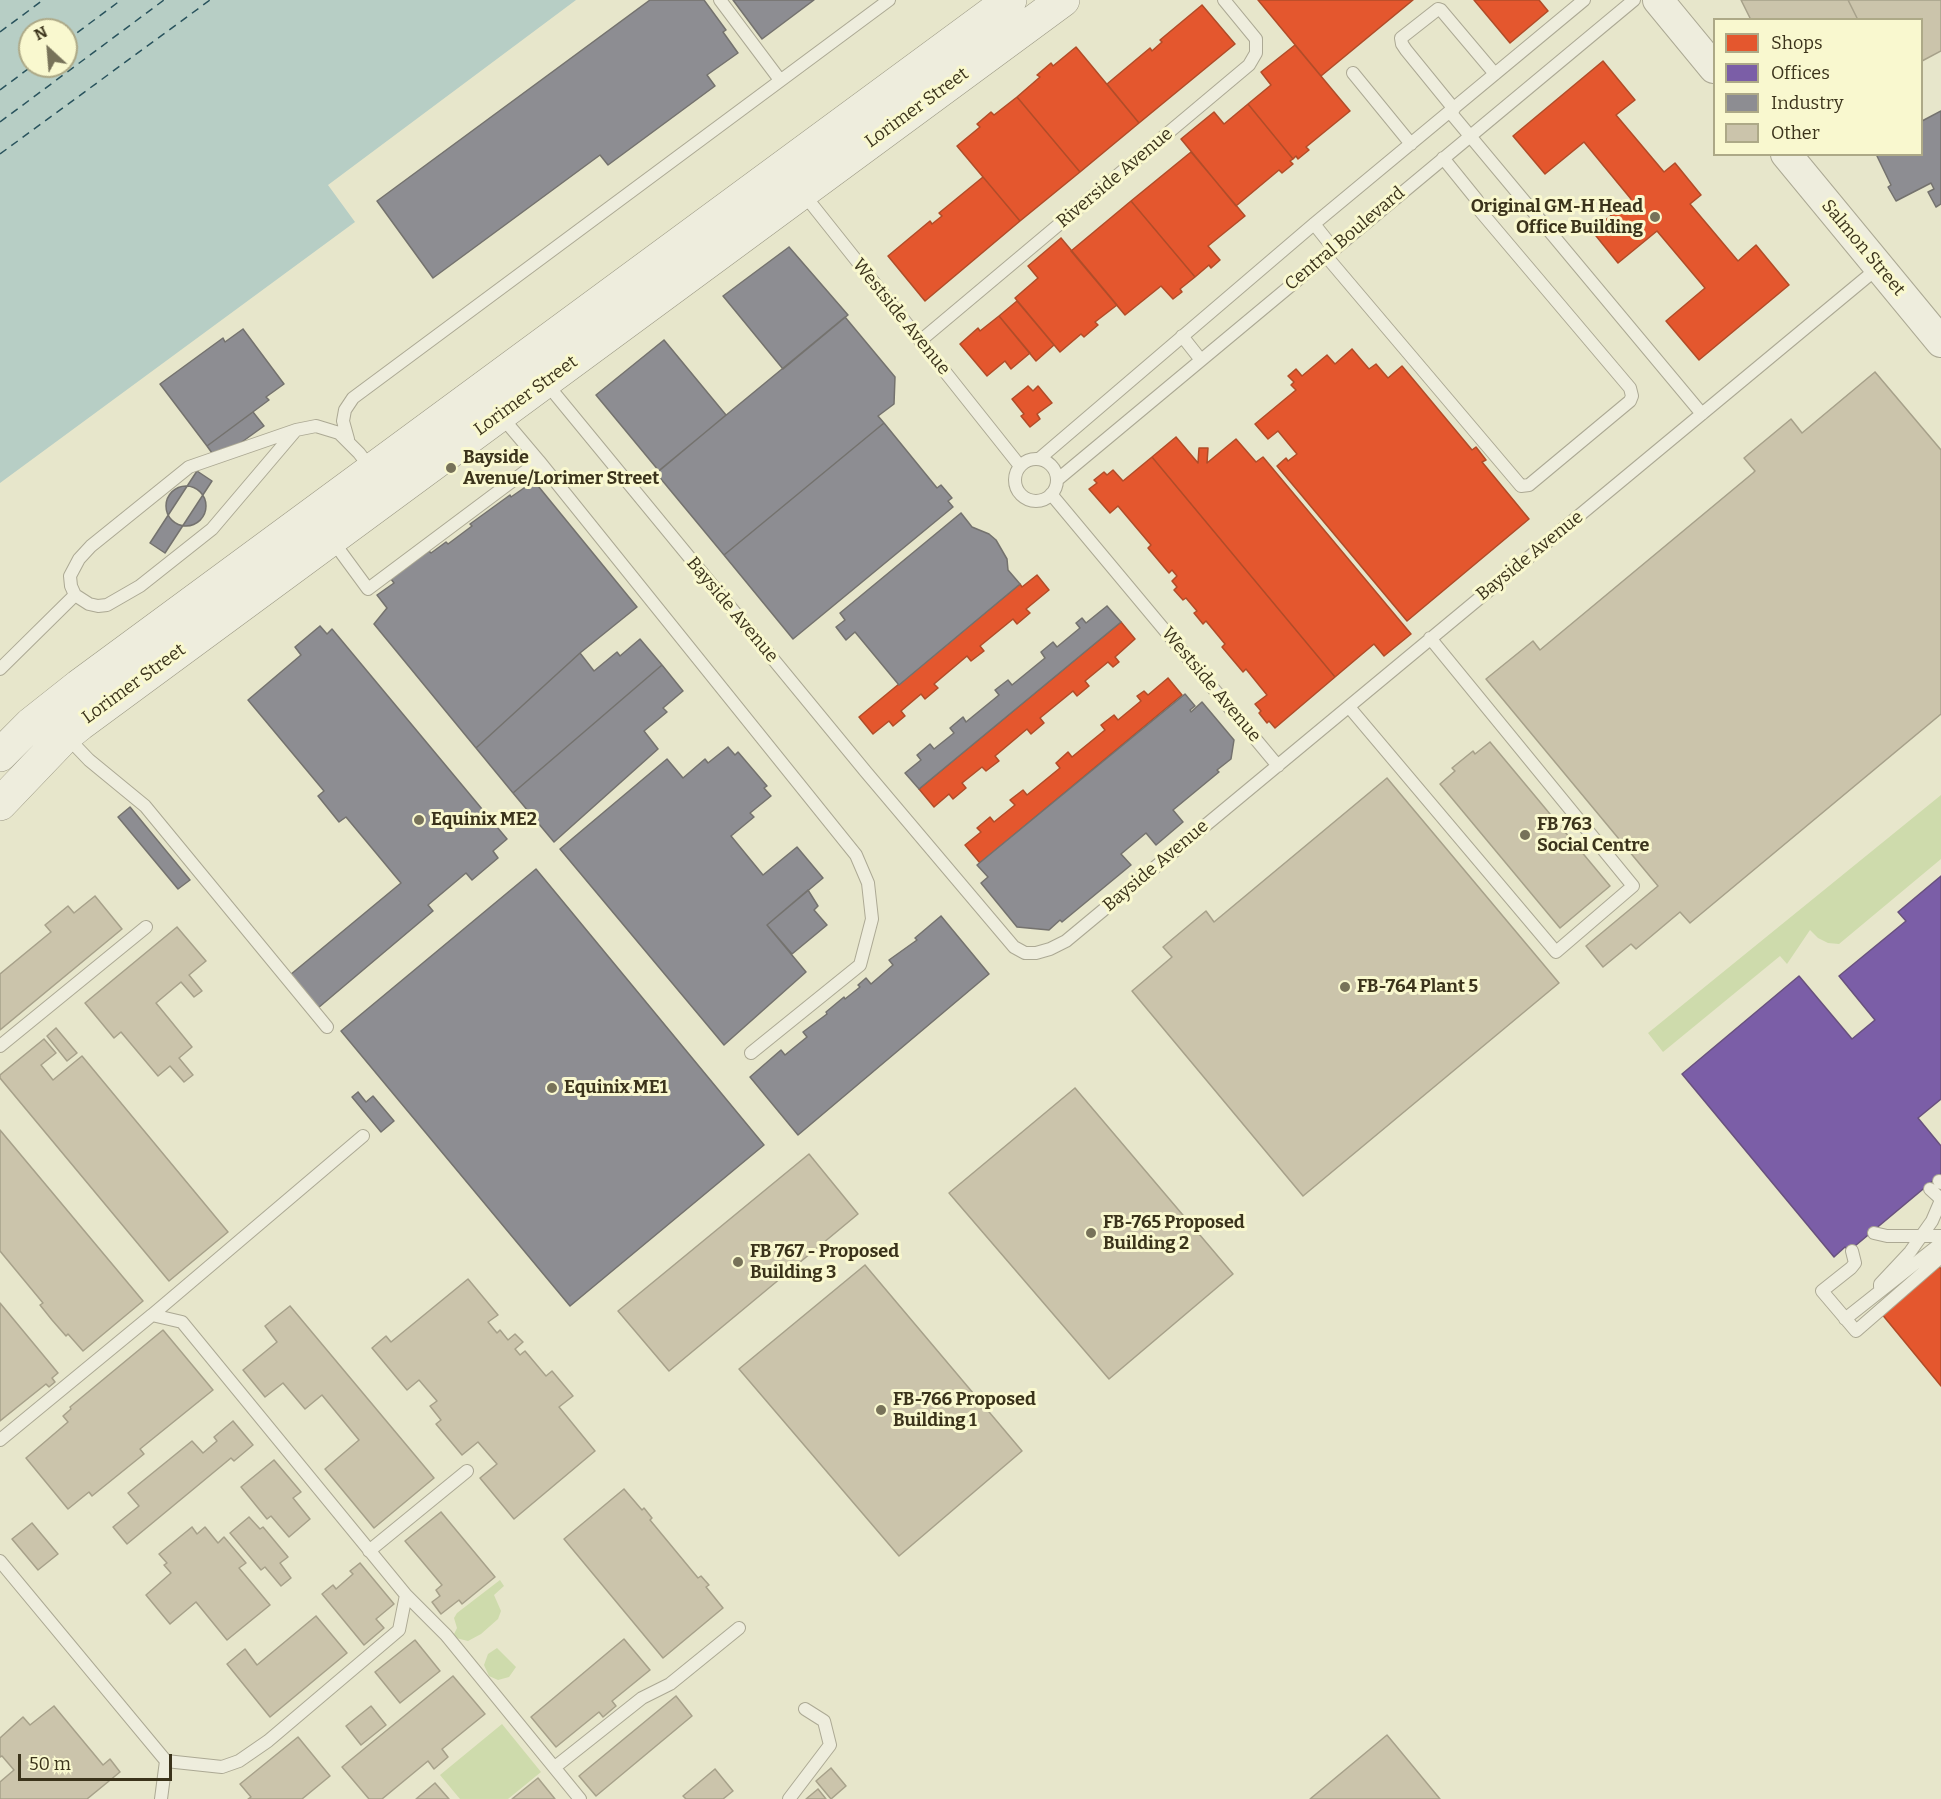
<!DOCTYPE html>
<html>
<head>
<meta charset="utf-8">
<style>
  body { margin:0 }
  #map { position:relative; width:1941px; height:1799px; overflow:hidden; background:#e7e6cb; font-family:Bitter,serif }
  canvas { display:block }
  .legend { position:absolute; left:1713px; top:18px; width:210px; height:138px; box-sizing:border-box; background:#f9f8cf; border:2px solid #ada987; margin:0; padding:8px 10px; list-style:none; font-size:18px; color:#3b331b }
  .legend li { display:flex; align-items:center; gap:12px; height:30px }
  .legend b { width:30px; border:2px solid #ada987 }
  .north { position:absolute; left:18px; top:18px; width:60px; height:60px; box-sizing:border-box; background:#f9f8cf; border:2px solid #ada987; border-radius:50%; rotate:334deg; font-size:16px; font-weight:700; line-height:24px; text-align:center; color:#3b331b }
  .north::after { content:''; display:block; margin:auto; width:21px; height:27px; background:#777259; clip-path:polygon(50% 0,100% 100%,50% 72%,0 100%) }
  .scale { position:absolute; left:18px; top:1754px; width:154px; height:27px; box-sizing:border-box; border:3px solid #3b331b; border-top:0; padding-left:8px; font-size:18px; line-height:21px; white-space:nowrap; color:#3b331b; -webkit-text-stroke:4px #f9f8cf; paint-order:stroke }
</style>
</head>
<body>
<div id="map">
<canvas width="1941" height="1799"></canvas>
<ul class="legend">
<li><b style="height:16px;background:#e4572e"></b>Shops</li>
<li><b style="height:16px;background:#7b5ea7"></b>Offices</li>
<li><b style="height:16px;background:#8d8d92"></b>Industry</li>
<li><b style="height:16px;background:#cbc4ab"></b>Other</li>
</ul>
<div class="north">N</div>
<div class="scale">50 m</div>
</div>
<script>
const ctx = document.querySelector('canvas').getContext('2d');
ctx.lineJoin = 'round';
function fill(path, color) { ctx.fillStyle = color; ctx.fill(path, 'evenodd'); }
const poly = rows => new Path2D(rows.map(r => 'M' + r).join(''));
function trace(path, color, width, dash) { ctx.strokeStyle = color; ctx.lineWidth = width; ctx.lineCap = dash ? 'butt' : 'round'; ctx.setLineDash(dash || []); ctx.stroke(path); }
function label(font, color, halo, rows, align = 'center') {
  ctx.font = font + ' Bitter,serif'; ctx.lineWidth = 6; ctx.setLineDash([]); ctx.textBaseline = 'middle'; ctx.strokeStyle = halo; ctx.fillStyle = color; for (const [text, x, y, turn = 0] of rows) {
    ctx.save(); ctx.translate(x, y); ctx.rotate((+turn || 0) * Math.PI / 180); ctx.textAlign = isNaN(turn) ? turn : align; if (halo) ctx.strokeText(text, 0, 0); ctx.fillText(text, 0, 0); ctx.restore();
  }
}
fill(poly([
  [1941,795,1941,859,1839,944,1828,943,1818,938,1810,930,1787,964,1780,956,1663,1052,1648,1033],
  [500,1580,504,1586,494,1595,501,1611,498,1619,481,1634,468,1641,456,1638,454,1634,457,1628,454,1618,457,1613],
  [497,1648,516,1667,509,1677,498,1680,489,1676,484,1665,488,1654],
  [502,1724,541,1772,508,1799,460,1799,440,1775]
]), '#cedbac');
fill(poly([
  [0,0,576,0,328,185,355,222,0,483],
  [30,30,66,30,66,66,30,66]
]), '#b7cec5');
const shops = poly([
  [1258,0,1413,0,1321,76,1258,0],
  [1474,0,1539,0,1548,11,1510,43,1474,0],
  [1202,5,1235,44,1139,123,1107,84,1150,48,1152,51,1162,42,1160,40,1202,5],
  [1295,45,1350,111,1306,147,1309,150,1298,159,1296,156,1293,159,1248,104,1271,85,1261,72,1295,45],
  [1076,47,1139,123,1080,172,1017,97,1040,77,1037,75,1051,63,1053,66,1076,47],
  [1603,61,1635,100,1616,115,1664,172,1675,163,1701,195,1690,204,1738,261,1756,245,1789,285,1699,360,1666,321,1705,288,1657,231,1618,263,1592,231,1631,199,1584,142,1545,174,1513,136,1603,61],
  [1017,97,1080,172,1020,221,957,146,980,127,977,124,991,112,994,115,1017,97],
  [1248,104,1293,159,1290,161,1293,164,1282,173,1279,170,1236,206,1181,139,1214,112,1224,124,1248,104],
  [1191,152,1245,216,1208,246,1220,260,1211,268,1209,265,1195,277,1131,201,1191,152],
  [983,177,1020,221,925,301,888,256,930,221,932,224,942,216,939,213,983,177],
  [1131,201,1195,277,1180,289,1182,292,1173,299,1161,286,1125,315,1071,251,1131,201],
  [1061,238,1117,305,1095,322,1098,325,1084,337,1081,334,1060,352,1015,298,1038,278,1028,266,1061,238],
  [1017,301,1054,345,1036,361,999,316,1017,301],
  [999,316,1030,353,1011,369,1005,361,987,376,960,344,978,328,980,331,999,316],
  [1352,349,1369,369,1376,364,1388,378,1402,366,1472,450,1476,447,1486,460,1482,462,1529,519,1407,621,1277,466,1286,458,1288,461,1297,454,1278,431,1268,439,1255,424,1296,390,1291,385,1294,382,1288,376,1296,369,1302,376,1327,355,1335,364,1352,349],
  [1028,386,1033,391,1038,386,1052,403,1037,414,1040,419,1030,427,1021,416,1024,414,1012,399,1028,386],
  [1176,437,1198,463,1199,448,1208,448,1207,463,1236,439,1256,462,1263,457,1411,634,1384,656,1374,644,1335,677,1152,457,1176,437],
  [1152,457,1335,677,1275,728,1269,721,1267,723,1259,713,1261,711,1255,704,1267,695,1246,669,1243,672,1222,647,1225,644,1206,621,1203,624,1194,613,1197,611,1186,598,1183,600,1174,590,1177,587,1172,581,1177,576,1172,570,1169,573,1148,548,1151,545,1118,506,1110,513,1089,489,1097,483,1094,480,1104,472,1107,475,1113,470,1123,481,1152,457],
  [1037,575,1049,590,1026,609,1030,613,1017,624,1013,619,980,646,984,651,971,661,967,656,934,684,938,688,925,699,921,694,901,711,905,716,893,726,889,721,873,734,859,717,1020,584,1022,587,1037,575],
  [1121,622,1135,639,1115,657,1119,662,1113,667,1108,662,1085,681,1089,686,1077,696,1073,691,1040,718,1044,723,1031,734,1027,729,995,756,999,761,986,771,982,767,962,783,966,788,953,799,949,794,934,807,919,789,1121,622],
  [1168,678,1182,695,980,863,965,845,981,832,977,828,990,817,994,822,1015,805,1010,800,1023,790,1027,795,1060,768,1056,763,1068,752,1072,757,1105,730,1101,725,1114,715,1118,720,1141,701,1137,696,1144,691,1148,695,1168,678],
  [1938,1265,1941,1269,1941,1386,1881,1313,1938,1265]
]);
fill(shops, '#e4572e');
trace(shops, '#b14c28', 1.5);
const offices = poly([
  [1941,876,1941,1099,1918,1118,1941,1146,1941,1174,1849,1251,1845,1247,1834,1257,1682,1074,1799,976,1852,1039,1875,1020,1839,976,1906,921,1898,912,1941,876]
]);
fill(offices, '#7b5ea7');
trace(offices, '#68517d', 1.5);
const industry = poly([
  [650,0,704,0,726,30,723,32,738,53,707,75,715,86,608,165,600,155,433,278,377,201,650,0],
  [733,0,814,0,762,39,733,0],
  [1941,111,1941,204,1936,207,1928,192,1934,189,1931,183,1896,201,1888,187,1891,185,1876,154,1922,154,1922,121,1941,111],
  [789,247,848,315,783,369,723,296,789,247],
  [845,317,895,377,894,404,878,416,884,423,724,555,656,473,845,317],
  [243,329,284,384,266,397,269,400,207,446,160,384,223,338,225,342,243,329],
  [664,340,726,415,659,471,596,395,664,340],
  [253,412,264,426,217,460,207,446,253,412],
  [884,423,937,488,941,485,952,498,948,501,953,507,793,639,724,555,884,423],
  [197,471,212,481,165,553,150,543,197,471],
  [534,481,637,607,580,653,476,748,374,624,387,608,377,595,394,583,391,579,429,551,431,553,446,542,448,544,472,526,470,524,510,495,511,497,534,481],
  '166 506a20 20 0 1 1 40 0a20 20 0 1 1-40 0Z',
  [961,513,972,527,989,534,996,540,1007,559,1008,570,1020,584,899,685,855,632,846,640,836,627,845,620,840,613,961,513],
  [1107,606,1121,622,919,789,905,773,921,760,917,755,930,744,934,749,954,733,950,728,963,717,966,722,999,695,995,690,1008,680,1012,685,1045,658,1041,652,1053,642,1057,647,1080,628,1076,623,1082,618,1086,623,1107,606],
  [320,626,327,634,332,629,507,839,493,851,498,858,472,880,466,873,428,905,433,911,318,1008,290,975,401,883,346,817,339,822,318,796,324,791,248,700,301,655,295,647,320,626],
  [640,639,662,665,513,793,476,748,580,653,594,671,617,652,620,656,640,639],
  [662,665,683,691,663,708,667,712,644,731,658,749,554,842,513,793,662,665],
  [1185,694,1195,706,1190,710,1191,712,1202,702,1234,740,1231,759,1217,770,1219,772,1173,810,1183,822,1156,845,1146,833,1121,854,1131,865,1062,922,1060,920,1049,930,1017,927,981,883,988,877,977,865,1185,694],
  [728,747,735,755,738,752,767,786,764,788,771,796,750,813,754,817,731,836,763,875,797,847,823,878,767,925,806,972,724,1045,560,849,667,759,683,778,705,759,708,763,728,747],
  [130,807,190,880,178,889,118,817,130,807],
  [536,869,764,1145,570,1306,341,1031,536,869],
  [808,890,818,906,814,910,827,925,792,954,767,925,808,890],
  [941,916,989,974,798,1135,750,1077,781,1050,785,1055,807,1037,803,1032,827,1014,826,1012,844,997,845,999,860,987,858,985,866,978,871,984,893,965,889,960,917,940,915,938,941,916],
  [358,1092,366,1102,373,1096,394,1121,381,1132,352,1097,358,1092]
]);
fill(industry, '#8d8d92');
trace(industry, '#74726e', 1.5);
trace(poly([
  [0,32,43,0],
  [66,41,121,0],
  [0,90,32,66],
  [0,122,164,0],
  [0,154,210,0]
]), '#29535d', 1.5, [8, 6]);
const building = poly([
  [1741,0,1848,0,1858,20,1751,20,1741,0],
  [1848,0,1941,0,1941,51,1922,61,1922,20,1858,20,1848,0],
  [1875,372,1941,450,1941,714,1690,923,1680,912,1636,949,1631,944,1603,967,1586,946,1658,886,1486,679,1533,641,1540,650,1753,473,1755,471,1744,458,1791,419,1802,433,1875,372],
  [1490,742,1610,886,1560,928,1440,784,1455,771,1452,768,1473,751,1475,754,1490,742],
  [1387,778,1559,983,1303,1196,1132,991,1172,957,1163,947,1206,911,1214,922,1387,778],
  [95,896,122,929,0,1030,0,974,51,932,45,925,68,906,74,913,95,896],
  [177,927,206,961,189,975,202,991,194,997,181,982,156,1003,192,1047,179,1058,193,1075,184,1082,170,1066,158,1076,121,1032,114,1038,85,1003,177,927],
  [56,1028,77,1053,67,1061,47,1036,56,1028],
  [44,1039,56,1053,41,1065,53,1080,82,1056,228,1232,169,1281,0,1078,0,1075,44,1039],
  [1075,1088,1233,1274,1109,1379,949,1193,1075,1088],
  [0,1130,143,1301,83,1351,68,1334,66,1336,52,1320,40,1305,43,1303,0,1251,0,1130],
  [809,1154,858,1214,669,1371,618,1311,809,1154],
  [865,1265,1022,1451,899,1556,739,1369,865,1265],
  [468,1279,498,1315,488,1322,497,1333,500,1330,508,1340,515,1334,523,1342,515,1349,520,1355,525,1351,546,1376,552,1371,573,1396,559,1407,595,1451,514,1519,480,1478,497,1464,478,1442,462,1455,436,1424,441,1420,430,1406,437,1401,419,1380,407,1390,372,1348,386,1336,391,1342,468,1279],
  [0,1303,58,1373,52,1378,55,1382,49,1387,46,1384,0,1421,0,1303],
  [290,1306,434,1478,374,1528,325,1469,359,1440,322,1395,305,1409,283,1383,265,1397,243,1370,277,1342,265,1326,290,1306],
  [163,1330,213,1390,140,1449,144,1454,92,1496,89,1492,68,1509,26,1458,68,1422,63,1416,71,1409,70,1407,163,1330],
  [233,1421,253,1445,234,1461,231,1458,127,1544,113,1527,139,1506,128,1493,192,1441,203,1453,217,1441,214,1437,233,1421],
  [274,1460,301,1492,293,1498,310,1519,289,1537,271,1516,267,1519,241,1487,274,1460],
  [624,1489,642,1510,644,1508,652,1518,650,1520,698,1578,701,1576,709,1585,706,1587,723,1608,663,1658,564,1539,624,1489],
  [441,1512,495,1577,462,1604,459,1600,441,1614,432,1602,440,1596,436,1590,442,1585,405,1541,441,1512],
  [249,1517,260,1529,263,1527,288,1557,280,1563,291,1578,281,1586,265,1567,261,1570,230,1533,249,1517],
  [32,1523,58,1554,38,1570,12,1539,32,1523],
  [192,1527,197,1534,205,1527,218,1543,224,1537,246,1563,239,1568,270,1605,227,1640,196,1602,170,1624,146,1595,171,1573,164,1565,167,1563,159,1554,192,1527],
  [360,1563,394,1604,376,1619,384,1628,364,1645,322,1594,333,1585,336,1589,353,1574,350,1571,360,1563],
  [316,1616,347,1653,270,1717,227,1664,245,1649,257,1665,316,1616],
  [624,1639,650,1670,612,1701,616,1706,603,1717,599,1712,556,1747,531,1717,624,1639],
  [415,1640,440,1671,400,1703,375,1672,415,1640],
  [453,1676,485,1714,442,1749,448,1757,434,1769,428,1761,382,1799,369,1799,342,1767,453,1676],
  [676,1696,692,1716,596,1796,579,1776,676,1696],
  [54,1706,103,1765,110,1759,120,1772,87,1799,0,1799,0,1782,14,1770,2,1756,0,1757,0,1738,23,1717,30,1725,54,1706],
  [371,1706,386,1725,361,1745,346,1726,371,1706],
  [1387,1735,1440,1799,1310,1799,1387,1735],
  [298,1737,330,1776,302,1799,248,1799,251,1797,240,1784,298,1737],
  [831,1768,846,1786,831,1799,816,1781,831,1768],
  [715,1769,733,1791,723,1799,686,1799,683,1796,715,1769],
  [538,1778,555,1799,512,1799,538,1778],
  [435,1783,449,1799,416,1799,435,1783],
  [818,1789,826,1799,806,1799,818,1789]
]);
fill(building, '#cbc4ab');
trace(building, '#a7a18a', 1.5);
const service = poly([
  [720,0,780,80],
  [1353,73,1411,144],
  [1454,109,1406,50,1402,44,1401,38,1438,9,1441,10,1495,74],
  [1450,112,1702,414],
  [802,192,1020,466],
  [1314,224,1334,249],
  [1326,256,1521,486,1529,485,1630,401,1632,396,1630,388,1476,206,1477,200,1443,158],
  [1182,336,1201,360],
  [920,341,1249,65,1256,53,1256,39,1224,0],
  [546,383,866,772,1014,947,1025,953,1036,953,1050,949,1066,941,1879,267],
  [296,430,212,529,140,586,107,605,98,606,89,604,75,595,71,586,70,576,79,559,91,546,189,467,296,430,316,426,339,433,359,453,372,470],
  [348,439,343,421,345,410,353,398,889,0],
  [1039,459,1314,224,1584,0],
  '1015 480a21 21 0 1 1 42 0a21 21 0 1 1-42 0Z',
  [539,461,856,855,868,883,872,919,860,965,751,1053],
  [1057,480,1634,0],
  [1051,494,1278,766],
  [332,540,368,589,539,461,501,416],
  [0,669,75,595],
  [1349,707,1556,952,1633,886,1430,638],
  [66,736,89,760,145,806,327,1027],
  [0,1046,146,927],
  [1939,1181,1941,1183],
  [1930,1189,1941,1199],
  [1874,1233,1887,1236,1941,1236],
  [1852,1251,1855,1263,1851,1268,1822,1291,1856,1331,1941,1257],
  [1880,1287,1880,1284,1910,1252,1932,1221,1941,1200],
  [152,1315,363,1136],
  [1845,1319,1941,1243],
  [0,1440,152,1315,182,1322,406,1595,399,1630,268,1741,239,1761,222,1767,166,1761],
  [369,1551,467,1471],
  [0,1561,166,1761,161,1799],
  [406,1595,446,1635,580,1799],
  [555,1767,642,1698,670,1684,739,1628],
  [789,1799,830,1745,824,1721,805,1709]
]);
const tertiary = poly([
  [1658,0,1714,68],
  [1786,154,1941,342]
]);
const secondary = poly([
  [0,755,31,724,79,686,1010,0],
  [0,804,65,736,80,724,1063,0]
]);
trace(service, '#aca994', 14);
trace(tertiary, '#aca994', 32);
trace(secondary, '#9b9884', 34);
trace(service, '#eeeddd', 12);
trace(tertiary, '#eeeddd', 30);
trace(secondary, '#eeeddd', 33);
for (const [x, y, r, color] of [
  [1655,217,6,"#777259"],
  [451,468,6,"#777259"],
  [419,820,6,"#777259"],
  [1525,835,6,"#777259"],
  [1345,987,6,"#777259"],
  [552,1088,6,"#777259"],
  [1091,1233,6,"#777259"],
  [738,1262,6,"#777259"],
  [881,1410,6,"#777259"]
]) { const dot = new Path2D(); dot.arc(x, y, r, 0, 2 * Math.PI); ctx.fillStyle = color; ctx.fill(dot); trace(dot, '#f9f8cf', 2); }
label('18px', '#3b331b', '#f9f8cf', [
  ["Lorimer Street",917,108,-36],
  ["Riverside Avenue",1115,178,-40],
  ["Central Boulevard",1345,239,-40],
  ["Salmon Street",1863,248,50],
  ["Westside Avenue",901,317,51],
  ["Lorimer Street",526,396,-36],
  ["Bayside Avenue",1530,556,-39],
  ["Bayside Avenue",732,610,50],
  ["Lorimer Street",134,684,-36],
  ["Westside Avenue",1211,685,50],
  ["Bayside Avenue",1156,866,-40]
]);
label('bold 18px', '#3b331b', '#f9f8cf', [
  ["Original GM-H Head",1643,207,"right"],
  ["Office Building",1643,228,"right"],
  ["Bayside",463,458],
  ["Avenue/Lorimer Street",463,479],
  ["Equinix ME2",431,820],
  ["FB 763",1537,825],
  ["Social Centre",1537,846],
  ["FB-764 Plant 5",1357,987],
  ["Equinix ME1",564,1088],
  ["FB-765 Proposed",1103,1223],
  ["Building 2",1103,1244],
  ["FB 767 - Proposed",750,1252],
  ["Building 3",750,1273],
  ["FB-766 Proposed",893,1400],
  ["Building 1",893,1421]
], 'left');
</script>
</body>
</html>
